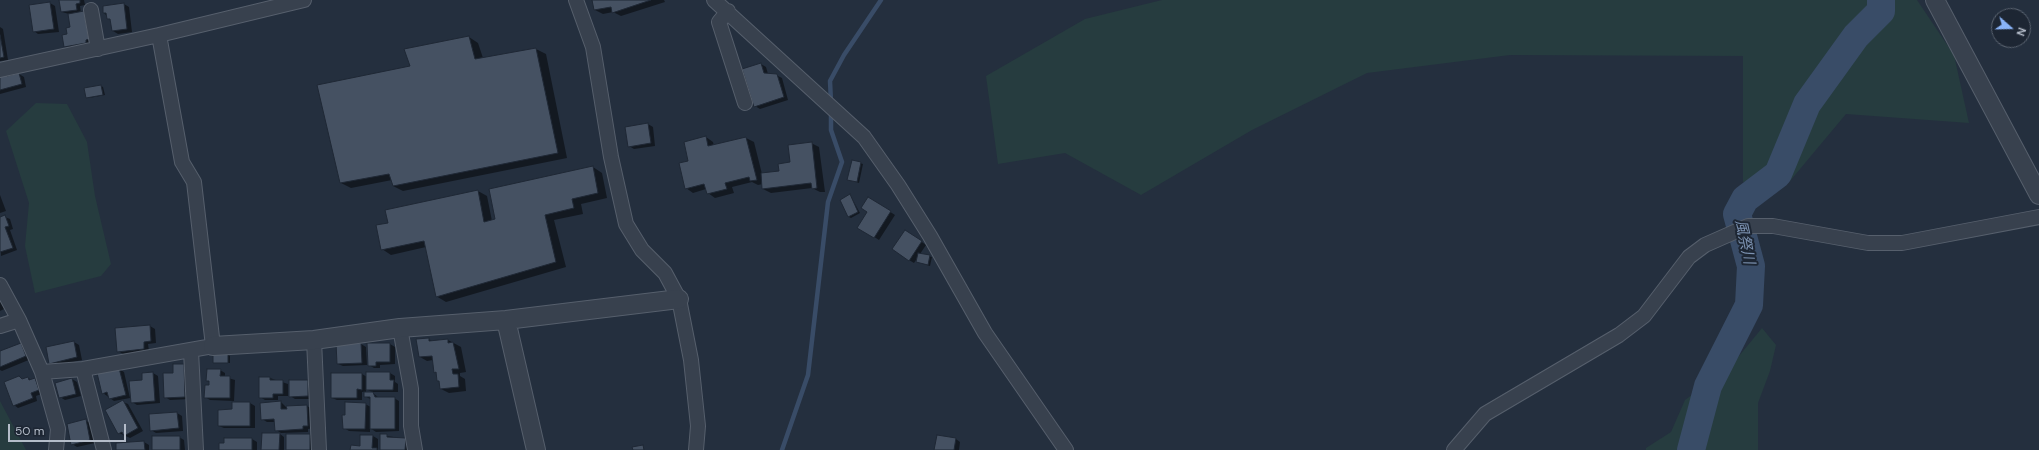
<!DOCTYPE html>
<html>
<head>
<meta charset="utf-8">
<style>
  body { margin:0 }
  #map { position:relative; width:2039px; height:450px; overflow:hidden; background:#242f3e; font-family:"DM Sans",sans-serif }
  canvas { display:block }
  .north { position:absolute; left:1991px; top:8px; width:40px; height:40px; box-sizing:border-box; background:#1d2633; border:1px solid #59626f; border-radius:50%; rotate:110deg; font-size:11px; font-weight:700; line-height:16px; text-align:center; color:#b4bcc9 }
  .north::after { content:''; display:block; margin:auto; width:14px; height:18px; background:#8ab4f8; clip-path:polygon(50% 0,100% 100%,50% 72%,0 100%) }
  .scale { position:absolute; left:8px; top:424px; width:118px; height:18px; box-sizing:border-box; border:2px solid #b4bcc9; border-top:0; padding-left:5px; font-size:12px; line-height:14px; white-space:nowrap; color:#b4bcc9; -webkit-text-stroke:3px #1d2633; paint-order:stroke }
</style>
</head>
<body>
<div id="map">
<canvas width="2039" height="450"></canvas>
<div class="north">N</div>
<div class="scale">50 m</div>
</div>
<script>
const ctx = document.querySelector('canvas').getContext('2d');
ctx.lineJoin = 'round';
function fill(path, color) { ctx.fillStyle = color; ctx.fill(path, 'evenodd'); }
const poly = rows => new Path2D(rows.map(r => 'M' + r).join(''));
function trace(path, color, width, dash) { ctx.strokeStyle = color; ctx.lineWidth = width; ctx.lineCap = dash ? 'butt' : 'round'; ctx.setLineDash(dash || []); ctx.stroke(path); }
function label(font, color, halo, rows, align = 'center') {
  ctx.font = font + ' "DM Sans","Noto Sans JP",sans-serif'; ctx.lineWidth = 4; ctx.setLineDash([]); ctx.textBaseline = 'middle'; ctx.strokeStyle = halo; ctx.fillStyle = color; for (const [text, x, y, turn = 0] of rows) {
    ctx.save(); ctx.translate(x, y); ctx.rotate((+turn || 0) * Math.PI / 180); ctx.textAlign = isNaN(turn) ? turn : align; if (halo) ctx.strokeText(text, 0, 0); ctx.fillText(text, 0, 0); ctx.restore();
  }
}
fill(poly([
  [1162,0,1917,0,1954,55,1969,123,1846,114,1790,181,1743,182,1743,56,1510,55,1367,73,1252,130,1141,195,1065,153,998,164,986,76,1085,19],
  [36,103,67,104,87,142,95,196,111,264,101,276,35,293,25,246,29,203,6,131],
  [1762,328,1776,345,1770,371,1758,403,1758,450,1646,450,1646,448,1671,432,1685,400,1730,367],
  [0,401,25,448,26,450,0,450]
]), '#263c3f');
fill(poly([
  [60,0,84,0,85,5,80,6,81,13,89,15,90,45,70,49,65,46,71,28,69,14,62,12],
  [593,0,664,0,665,2,621,16,613,12,603,14,595,10],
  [50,3,55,6,59,32,38,34,34,31,30,6],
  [124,4,129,7,132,32,118,34,113,31,112,21,104,13],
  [0,27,3,29,8,60,0,61],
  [469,37,478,43,483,58,536,49,546,54,567,158,403,191,393,186,392,180,351,188,341,183,319,85,412,67],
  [761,64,766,67,768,74,776,75,782,78,788,100,760,109,755,106],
  [19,74,24,77,26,87,0,94,0,76],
  [101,86,103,87,105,95,89,98,87,97],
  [648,124,653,127,655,146,634,149,629,146],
  [706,137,713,142,714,146,746,138,754,142,762,174,780,172,811,143,819,147,825,192,820,192,812,188,771,193,763,189,763,184,758,185,752,182,732,187,734,193,715,198,708,193,706,189,693,193,686,188,690,161],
  [853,161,863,164,859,183,848,179],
  [593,167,602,173,607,198,581,204,583,214,554,220,566,267,446,302,436,296,426,247,391,255,382,249,389,223,478,191,487,196,492,221],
  [0,195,6,211,0,213],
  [850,195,860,213,851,218,849,217],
  [869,198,895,215,879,240,859,227,869,212],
  [5,217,10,219,13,229,10,230,17,250,1,256,0,218],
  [911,234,926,245,920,254,932,257,930,266,917,262,918,257,914,263,909,260],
  [0,297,4,309,0,311],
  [150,326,155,329,156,343,148,344,149,351,123,354,118,351],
  [428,339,433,341,448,340,461,347,466,372,460,373,460,376,465,379,466,391,449,393,441,389,438,374,435,372,433,360,427,361,420,357],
  [74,342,79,345,82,360,55,366,50,363],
  [337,343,361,344,366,347,367,365,343,366,338,364],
  [21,344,26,347,31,359,2,371,0,370,0,352],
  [390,344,395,347,395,364,380,365,380,368,374,368,369,365],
  [227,354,230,356,230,363,214,362],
  [184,365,189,368,190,399,170,400,165,397,174,374],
  [119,369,124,372,130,398,114,401,103,393],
  [220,370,225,373,225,377,235,380,234,401,210,400,205,397,210,386,210,382,207,381],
  [153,373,158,376,160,403,137,405,132,402,143,381],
  [367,373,390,373,395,376,395,382,398,384,398,392,372,392,366,389,366,393,373,393,379,398,394,398,399,401,399,431,376,432,370,428,370,432,349,431,344,428,346,416,365,404,371,407,370,399,365,396,365,392,362,392,362,400,337,400,332,398,362,374,367,377],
  [19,377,23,380,28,378,32,380,35,380,40,382,44,393,36,396,37,401,18,408,14,405],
  [270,378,288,384,288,396,278,396,278,400,265,400,260,397],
  [72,379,77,382,81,396,65,400,60,397],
  [308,381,312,384,313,399,295,399,290,396],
  [123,402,128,404,143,431,130,438,119,433],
  [281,402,286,407,307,406,312,409,313,428,308,429,308,432,281,433,276,430,276,422,267,422,262,419],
  [250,403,255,406,255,428,224,428,219,426,233,410],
  [177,413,182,416,183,431,156,433,151,430],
  [86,421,91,423,95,443,77,447,72,444],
  [280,434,284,437,284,450,262,450],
  [287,435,310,435,315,438,315,450,287,450],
  [381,435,406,439,410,442,410,450,381,450],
  [373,436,378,439,378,450,351,450,361,447],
  [179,437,184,440,185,450,153,450],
  [252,439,257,442,257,450,220,450],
  [956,439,960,442,959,450,935,450],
  [144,442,149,445,149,450,117,450]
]), '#0007');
trace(poly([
  [831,102,830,81,844,55,881,0],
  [782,450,808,375,828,202,842,162,831,130,831,111]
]), '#394c67', 4.5);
trace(poly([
  [1691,450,1708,386,1749,305,1751,266,1737,214,1745,199,1778,174,1807,104,1856,36,1881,11,1881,0]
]), '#394c67', 28);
const building = poly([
  [59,0,80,0,80,3,76,4,77,10,61,12,59,0],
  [592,0,651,0,612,13,611,7,594,10,592,0],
  [50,2,54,29,33,32,29,5,50,2],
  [124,3,127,29,112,31,110,19,107,19,106,13,103,13,103,6,124,3],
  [84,11,89,39,86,40,86,43,64,47,62,35,67,34,66,28,70,27,68,14,84,11],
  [0,35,4,57,0,58,0,35],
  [469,36,475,59,536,48,558,153,393,186,389,174,340,183,317,85,410,66,404,49,469,36],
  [761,63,764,73,777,74,784,97,754,107,742,69,761,63],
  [19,73,22,84,0,90,0,75,5,74,7,76,19,73],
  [101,85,103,95,86,98,84,88,101,85],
  [648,123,651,143,628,147,625,127,648,123],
  [706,136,708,146,746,137,757,180,750,181,749,177,725,183,727,189,707,194,704,184,685,189,679,163,688,161,684,142,706,136],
  [812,142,817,188,812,189,811,183,762,189,761,173,779,171,778,164,790,162,788,145,812,142],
  [852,160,861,162,857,182,847,180,852,160],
  [593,166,598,193,572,199,574,208,545,215,556,262,436,297,424,241,381,250,376,225,388,223,385,210,478,190,484,222,495,219,489,189,593,166],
  [850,194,858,212,848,217,840,200,850,194],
  [868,197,891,211,874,238,857,228,867,212,861,208,868,197],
  [5,215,9,226,5,227,13,248,0,252,0,217,5,215],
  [905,230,922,241,909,261,892,249,905,230],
  [918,253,930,255,928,265,916,262,918,253],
  [150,325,151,341,144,342,144,349,117,352,115,328,150,325],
  [429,338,429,341,448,339,448,343,453,342,459,369,452,369,453,374,458,374,459,387,440,389,439,381,437,381,436,372,434,373,432,356,419,357,416,339,429,338],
  [74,341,77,357,49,364,46,347,74,341],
  [336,342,361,343,362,363,337,364,336,342],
  [21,343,26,356,0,367,0,351,21,343],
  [367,343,390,343,390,362,376,362,376,366,368,366,367,343],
  [228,353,228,363,213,363,213,354,228,353],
  [173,364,184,364,185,397,164,398,163,373,173,373,173,364],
  [119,368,126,395,109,399,107,392,102,394,97,373,119,368],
  [207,369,221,369,220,376,230,376,230,398,204,398,205,385,209,385,209,381,206,381,207,369],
  [153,372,155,401,131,403,129,381,142,380,142,373,153,372],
  [366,372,390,372,390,380,394,380,393,390,366,390,366,372],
  [331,373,362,373,362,390,357,389,357,398,331,398,331,373],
  [19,376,22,379,28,377,29,380,35,378,39,390,31,393,33,398,13,406,4,382,19,376],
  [259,377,270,377,270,380,283,380,283,394,273,394,273,398,259,398,259,377],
  [72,378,76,394,59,398,55,383,72,378],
  [289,380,308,380,308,396,289,397,289,380],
  [364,392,373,392,375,397,395,397,395,429,370,429,370,397,364,397,364,392],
  [123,400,138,428,124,436,122,432,118,434,105,410,123,400],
  [281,401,281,409,287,409,286,406,307,405,308,426,303,426,303,429,275,431,274,419,261,420,260,403,281,401],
  [232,402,250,402,250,426,218,426,218,410,232,409,232,402],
  [345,402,366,403,365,429,343,429,342,415,345,415,345,402],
  [177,412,179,428,150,431,149,414,177,412],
  [86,419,90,440,71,445,67,424,86,419],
  [262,433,280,433,279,450,261,450,262,433],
  [286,434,310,434,310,450,286,450,286,434],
  [380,434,387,434,387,437,406,438,405,450,380,450,380,434],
  [360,435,373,435,372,448,377,448,377,450,350,450,351,445,360,446,360,435],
  [937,435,956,438,954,450,934,450,937,435],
  [152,436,180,436,180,450,152,450,152,436],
  [224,438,252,438,252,450,219,450,219,443,224,443,224,438],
  [144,441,145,450,116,450,116,443,144,441],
  [643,445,644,450,633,450,632,447,643,445]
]);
fill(building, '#455162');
trace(building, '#1f2835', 1);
const minor = poly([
  [576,0,593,47,611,157,626,224,642,250,665,273,679,299,691,360,698,426,696,450],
  [714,0,864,137,898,185,930,236,985,333,1066,450],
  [91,10,98,49],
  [728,11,719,22,745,103],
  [0,70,159,35],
  [0,285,19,320,42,372,58,429,56,450],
  [0,326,19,320],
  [400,328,411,389,411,426,415,450],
  [314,340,319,450],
  [191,351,196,450],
  [83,369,104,450],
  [42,372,83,369,213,346,194,182,182,162,159,35,304,0],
  [1454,450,1485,414,1619,335,1644,316,1689,257,1705,245,1748,226,1773,226,1868,243,1902,243,2039,217]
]);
const tertiary = poly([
  [1935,0,2039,195],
  [506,320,536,450],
  [213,346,314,340,400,328,506,320,679,299]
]);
trace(minor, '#565f6c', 16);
trace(tertiary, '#565f6c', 20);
trace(minor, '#38414e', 14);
trace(tertiary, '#38414e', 18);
label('italic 15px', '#7c92b1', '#1d2633', [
  ["風祭川",1744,242,78]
]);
</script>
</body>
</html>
